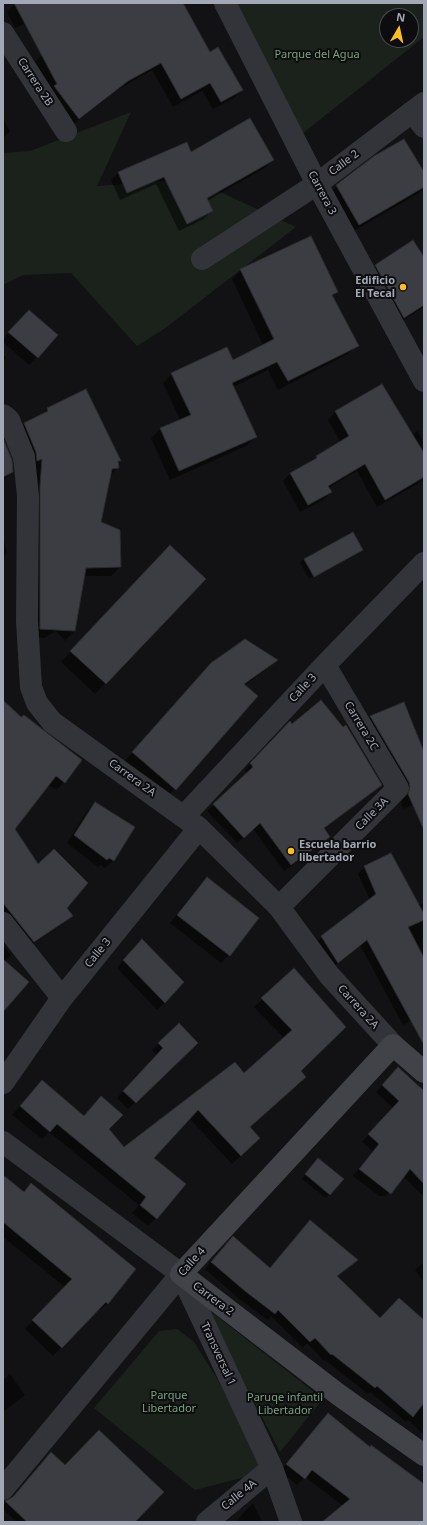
<!DOCTYPE html>
<html>
<head>
<meta charset="utf-8">
<style>
  body { margin:0 }
  #map { position:relative; width:427px; height:1525px; overflow:hidden; background:#121214; font-family:"Noto Sans",sans-serif }
  canvas { display:block }
  .frame { position:absolute; inset:0; border:4px solid #a3a8b6; pointer-events:none }
  .north { position:absolute; left:379px; top:8px; width:40px; height:40px; box-sizing:border-box; background:#0d0d0f; border:1px solid #494b52; border-radius:50%; rotate:9deg; font-size:11px; font-weight:700; line-height:16px; text-align:center; color:#a3a8b6 }
  .north::after { content:''; display:block; margin:auto; width:14px; height:18px; background:#ffbe1f; clip-path:polygon(50% 0,100% 100%,50% 72%,0 100%) }
</style>
</head>
<body>
<div id="map">
<canvas width="427" height="1525"></canvas>
<div class="frame"></div>
<div class="north">N</div>
</div>
<script>
const ctx = document.querySelector('canvas').getContext('2d');
ctx.lineJoin = 'round';
function fill(path, color) { ctx.fillStyle = color; ctx.fill(path, 'evenodd'); }
const poly = rows => new Path2D(rows.map(r => 'M' + r).join(''));
function trace(path, color, width, dash) { ctx.strokeStyle = color; ctx.lineWidth = width; ctx.lineCap = dash ? 'butt' : 'round'; ctx.setLineDash(dash || []); ctx.stroke(path); }
function label(font, color, halo, rows, align = 'center') {
  ctx.font = font + ' "Noto Sans",sans-serif'; ctx.lineWidth = 4; ctx.setLineDash([]); ctx.textBaseline = 'middle'; ctx.strokeStyle = halo; ctx.fillStyle = color; for (const [text, x, y, turn = 0] of rows) {
    ctx.save(); ctx.translate(x, y); ctx.rotate((+turn || 0) * Math.PI / 180); ctx.textAlign = isNaN(turn) ? turn : align; if (halo) ctx.strokeText(text, 0, 0); ctx.fillText(text, 0, 0); ctx.restore();
  }
}
fill(poly([
  [232,3,424,3,424,37,298,137],
  [387,16,411,16,411,40,387,40],
  [131,112,97,186,192,179,296,227,164,329,137,346,71,273,23,275,3,285,3,153,30,151],
  [205,1307,323,1399,280,1452],
  [177,1329,194,1342,263,1452,257,1474,195,1490,94,1408,159,1331]
]), '#1a221b');
fill(poly([
  [16,3,73,3,15,28,7,12],
  [109,3,181,3,209,53,242,90,234,98,213,109,202,91,173,107,152,70,119,89,71,126,34,63,42,55],
  [3,118,10,132,3,138],
  [190,153,272,160,265,168,207,201,212,211,204,219,179,231,156,184,120,200,111,180,119,172],
  [424,174,424,188,419,193,349,234,326,196,337,186],
  [424,253,424,307,396,325,368,273,376,266],
  [241,270,337,292,332,296,357,345,348,354,278,390,268,370,233,387,256,437,246,446,170,480,151,438,160,429,180,420,163,383,172,374,233,361,263,345,232,279],
  [22,319,57,335,29,365,3,342,3,339],
  [3,355,6,357,3,363],
  [381,386,411,435,418,431,424,444,424,480,377,507,357,471,328,488,331,492,323,500,300,512,283,481,290,474,312,462,317,457,341,443,328,420,335,412],
  [47,409,120,460,117,463,118,468,109,476,100,523,120,567,111,576,83,576,73,633,65,641,56,631,44,638,31,637,15,433,24,424,40,416],
  [3,441,12,472,3,480],
  [3,536,7,553,3,558],
  [358,551,309,579,310,580,300,563,304,559],
  [160,557,204,579,95,694,61,662],
  [277,660,267,669,245,685,257,696,165,799,123,763,201,675],
  [3,701,64,782,56,790,48,785,14,829,71,916,63,924,25,949,3,922],
  [404,704,424,755,424,800,403,809,401,803,403,796,362,725,370,717],
  [291,726,380,785,374,791,323,829,329,837,323,843,284,871,253,829,237,843,207,811,247,774,245,770,283,729],
  [95,803,134,827,113,861,105,868,100,865,98,867,67,843,87,811],
  [365,867,418,905,424,903,424,1019,421,1015,403,1025,360,945,331,969,315,943,370,900,358,874],
  [207,879,258,918,229,955,221,963,170,923,199,886],
  [3,945,11,955,4,962,3,1011],
  [135,948,165,1002,157,1010,117,968],
  [294,970,300,1071,249,1127,251,1146,232,1164,189,1118,153,1158,156,1218,148,1226,132,1213,139,1205,49,1132,42,1139,12,1115,34,1089,84,1116,101,1097,107,1129,124,1149,244,1074,284,1038,254,1007],
  [179,1025,196,1043,128,1109,117,1098,157,1055,152,1050],
  [392,1075,424,1092,424,1193,422,1195,403,1176,386,1196,379,1196,353,1176,373,1151,362,1142,393,1108,376,1092],
  [314,1163,330,1194,326,1198,302,1179],
  [3,1176,23,1193,31,1184,107,1303,99,1311,97,1310,53,1356,25,1329,65,1287,3,1237],
  [310,1222,323,1280,380,1319,424,1322,424,1435,408,1420,406,1422,370,1392,368,1394,325,1360,324,1361,307,1343,303,1348,271,1316,268,1320,238,1298,205,1269,226,1244,269,1269],
  [424,1262,424,1282,415,1270],
  [10,1374,25,1395,3,1412,3,1380],
  [328,1414,424,1490,424,1522,323,1522,343,1506,305,1477,297,1485,280,1471],
  [65,1466,134,1522,16,1522,3,1509,3,1505,6,1502],
  [253,1503,262,1522,236,1522,246,1510]
]), '#0007');
const building = poly([
  [14,3,183,3,210,52,218,47,243,90,221,102,210,83,181,99,161,63,128,81,79,119,54,86,57,84,14,3],
  [250,118,274,160,207,198,213,211,187,224,164,177,127,193,118,172,187,142,191,152,250,118],
  [404,139,424,172,424,187,359,225,336,185,374,156,404,139],
  [311,236,338,292,332,295,359,346,288,381,277,362,232,383,257,437,179,471,160,428,191,415,171,373,227,347,233,360,274,339,240,269,311,236],
  [413,240,424,257,424,305,404,318,375,265,413,240],
  [29,310,58,335,38,358,8,332,29,310],
  [382,384,424,453,424,477,385,500,365,464,328,486,332,492,308,505,290,473,317,458,316,456,349,436,335,411,382,384],
  [86,389,121,461,118,461,119,468,112,469,101,522,120,530,121,567,86,568,75,631,40,629,40,486,42,459,37,461,36,452,24,423,48,411,47,408,86,389],
  [3,438,12,460,13,472,3,477,3,438],
  [353,532,363,550,314,577,304,559,353,532],
  [170,545,206,579,106,684,70,651,170,545],
  [245,639,278,660,244,684,258,696,176,790,132,752,211,663,245,639],
  [3,700,21,717,24,715,82,760,65,783,56,776,15,829,38,864,54,849,88,883,67,908,73,916,34,942,3,903,3,700],
  [321,700,343,727,346,725,382,785,324,828,330,837,291,865,260,823,244,838,213,804,253,767,250,763,290,721,292,724,321,700],
  [404,702,424,752,424,830,408,794,410,787,409,782,370,716,404,702],
  [95,802,135,827,114,861,109,858,107,860,74,835,95,802],
  [391,853,424,914,424,920,408,927,424,958,424,1045,367,940,338,963,321,936,376,894,364,866,391,853],
  [207,877,259,918,230,956,177,915,207,877],
  [142,939,184,982,165,1003,123,960,142,939],
  [3,959,29,982,3,1012,3,959],
  [294,968,346,1027,301,1071,306,1077,250,1127,260,1138,241,1156,198,1110,154,1158,186,1184,157,1219,140,1205,146,1197,57,1124,50,1132,20,1106,42,1080,84,1116,101,1096,123,1115,109,1129,124,1147,235,1062,244,1073,292,1030,261,998,294,968],
  [179,1023,198,1043,136,1103,123,1091,163,1048,158,1043,179,1023],
  [398,1067,424,1091,424,1184,410,1169,391,1194,359,1169,379,1144,368,1134,399,1101,382,1085,398,1067],
  [318,1158,344,1179,330,1195,305,1174,318,1158],
  [3,1175,24,1192,31,1183,136,1269,108,1304,106,1302,62,1348,32,1320,72,1279,3,1222,3,1175],
  [310,1220,358,1260,337,1276,380,1318,399,1298,424,1320,424,1403,413,1417,377,1386,375,1388,332,1354,331,1355,315,1338,310,1342,278,1310,275,1314,245,1291,211,1262,233,1236,270,1268,310,1220],
  [328,1413,370,1447,371,1445,424,1484,424,1522,322,1522,350,1499,312,1470,305,1479,286,1464,328,1413],
  [99,1430,164,1492,135,1522,27,1522,5,1501,13,1497,51,1452,65,1465,99,1430]
]);
fill(building, '#3c3d42');
trace(building, '#2c2c30', 1);
trace(poly([
  [202,259,317,184],
  [184,816,325,665,424,563],
  [279,907,398,788,325,665]
]), '#333439', 22);
trace(poly([
  [225,3,317,184],
  [3,33,66,131],
  [412,112,424,103],
  [3,415,9,420,24,457,28,496,27,621,31,687,37,703,52,722,199,828,279,907,329,975,393,1045],
  [3,923,62,998],
  [3,1083,62,998,199,828],
  [3,1489,181,1274,272,1468,291,1522],
  [207,1522,272,1468]
]), '#333439', 22);
trace(poly([
  [424,127,412,112,317,184,424,381],
  [3,1142,181,1274]
]), '#333439', 22);
trace(poly([
  [424,1072,393,1045,181,1274,339,1395,424,1455]
]), '#414349', 22);
for (const [x, y, r, color] of [
  [403,287,4,"#ffbe1f"],
  [291,851,4,"#ffbe1f"]
]) { const dot = new Path2D(); dot.arc(x, y, r, 0, 2 * Math.PI); ctx.fillStyle = color; ctx.fill(dot); trace(dot, '#0d0d0f', 1.5); }
label('11px', '#78a27c', '#0d0d0f', [
  ["Parque del Agua",317,55],
  ["Parque",169,1396],
  ["Libertador",169,1409],
  ["Paruqe infantil",285,1398],
  ["Libertador",285,1411]
]);
label('11px', '#a3a8b6', '#0d0d0f', [
  ["Carrera 2B",35,82,57],
  ["Calle 2",344,163,-37],
  ["Carrera 3",322,193,62],
  ["Calle 3",303,688,-47],
  ["Carrera 2C",361,726,59],
  ["Carrera 2A",132,778,36],
  ["Calle 3A",372,814,-45],
  ["Calle 3",98,953,-51],
  ["Carrera 2A",358,1007,48],
  ["Calle 4",192,1262,-48],
  ["Carrera 2",213,1299,37],
  ["Transversal 1",218,1354,65],
  ["Calle 4A",239,1495,-39]
]);
label('bold 11px', '#a3a8b6', '#0d0d0f', [
  ["Edificio",395,281],
  ["El Tecal",395,294],
  ["Escuela barrio",299,845,"left"],
  ["libertador",299,858,"left"]
], 'right');
</script>
</body>
</html>
